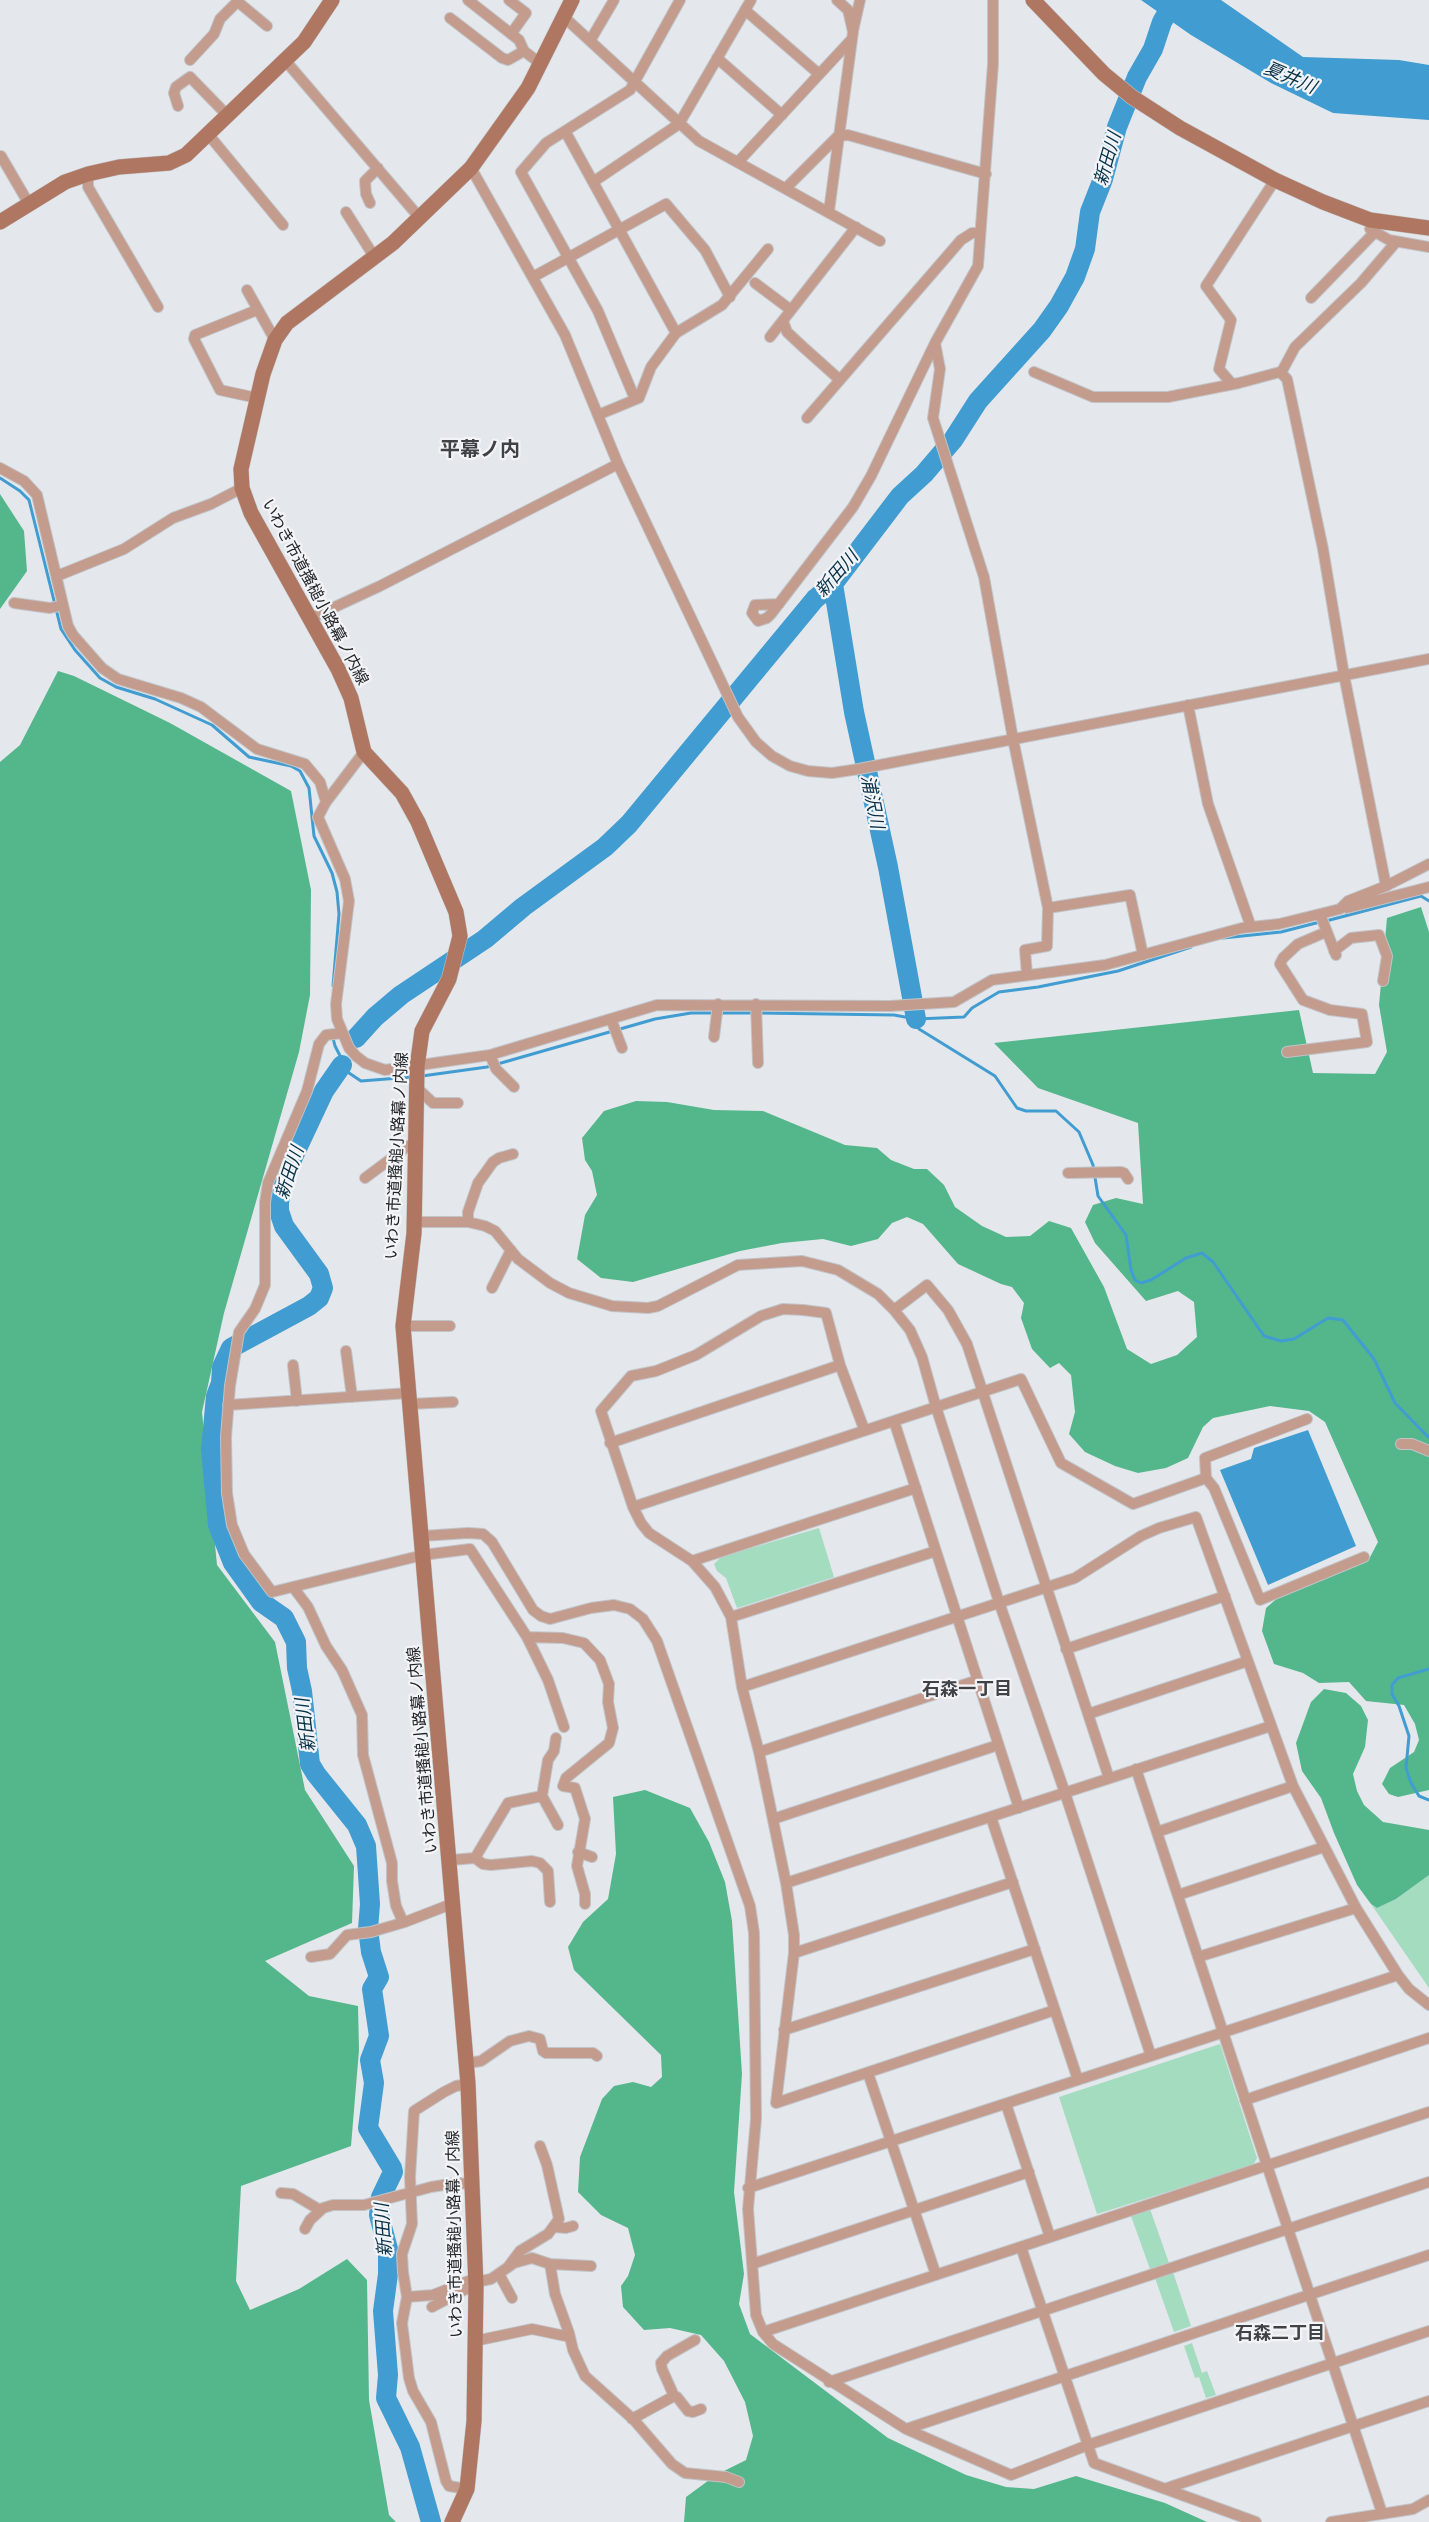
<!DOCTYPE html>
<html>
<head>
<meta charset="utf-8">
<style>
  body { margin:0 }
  canvas { display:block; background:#e4e7eb }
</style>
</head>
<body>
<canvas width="1429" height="2522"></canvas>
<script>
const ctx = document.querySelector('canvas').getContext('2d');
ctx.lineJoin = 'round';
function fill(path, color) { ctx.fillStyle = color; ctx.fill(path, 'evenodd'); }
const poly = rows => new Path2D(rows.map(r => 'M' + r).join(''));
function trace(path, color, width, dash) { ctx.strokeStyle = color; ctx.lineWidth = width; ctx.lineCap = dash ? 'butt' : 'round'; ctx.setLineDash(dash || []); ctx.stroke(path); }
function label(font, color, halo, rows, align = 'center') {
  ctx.font = font + ' Inter,"Noto Sans JP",sans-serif'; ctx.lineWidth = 4.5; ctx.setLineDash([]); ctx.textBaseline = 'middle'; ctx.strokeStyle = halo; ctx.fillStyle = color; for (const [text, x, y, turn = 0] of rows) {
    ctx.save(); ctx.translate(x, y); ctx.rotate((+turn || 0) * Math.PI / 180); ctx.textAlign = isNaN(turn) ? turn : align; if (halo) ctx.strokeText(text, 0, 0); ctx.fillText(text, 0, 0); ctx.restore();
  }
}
fill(poly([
  [819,1528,834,1577,737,1608,726,1578,717,1571,714,1564,721,1557],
  [1429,1875,1429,1988,1371,1904,1377,1908,1396,1899],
  [1220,2044,1257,2158,1253,2165,1097,2214,1059,2097],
  [1150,2209,1169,2263,1150,2269,1131,2216],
  [1173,2272,1191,2326,1174,2332,1155,2278],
  [1192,2343,1202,2373,1207,2371,1216,2395,1206,2398,1199,2377,1195,2378,1184,2346]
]), '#a4dcbf');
fill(poly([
  [0,494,24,531,27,571,0,609],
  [58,671,74,676,170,723,291,791,311,890,310,995,299,1052,224,1313,202,1412,217,1565,275,1642,305,1790,354,1866,352,1923,265,1961,309,1996,358,2006,359,2050,351,2146,241,2186,236,2281,250,2310,299,2289,347,2259,367,2280,369,2400,389,2515,396,2522,0,2522,0,762,20,745],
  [1421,907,1429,932,1429,1790,1398,1797,1389,1794,1382,1784,1390,1768,1414,1752,1419,1740,1415,1724,1404,1705,1366,1701,1349,1682,1319,1683,1303,1673,1274,1664,1262,1631,1266,1608,1288,1589,1368,1561,1378,1542,1325,1422,1309,1411,1270,1406,1213,1418,1203,1427,1188,1458,1166,1468,1138,1473,1115,1466,1085,1452,1069,1434,1075,1412,1071,1375,1059,1363,1050,1368,1032,1349,1021,1318,1024,1303,1012,1287,1001,1284,958,1264,923,1224,907,1217,892,1223,878,1239,851,1246,823,1239,782,1243,740,1251,633,1282,601,1278,577,1259,585,1215,597,1195,592,1171,585,1160,582,1138,604,1111,636,1101,667,1102,714,1110,763,1111,845,1145,877,1148,891,1160,914,1169,927,1169,944,1185,955,1207,982,1226,1006,1237,1030,1236,1049,1221,1071,1228,1104,1287,1127,1349,1151,1364,1177,1355,1197,1337,1194,1302,1178,1291,1146,1301,1095,1243,1085,1222,1093,1205,1116,1198,1143,1204,1138,1123,1038,1088,994,1043,1299,1010,1313,1073,1375,1074,1387,1052,1379,1005,1387,918],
  [1324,1689,1346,1693,1361,1706,1368,1720,1365,1747,1353,1774,1357,1791,1364,1805,1383,1822,1429,1830,1429,1875,1396,1899,1377,1908,1371,1904,1357,1885,1334,1833,1321,1798,1302,1771,1296,1743,1311,1702],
  [645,1790,690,1808,709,1842,725,1882,732,1921,742,2074,734,2192,744,2274,739,2304,750,2334,888,2438,966,2475,1006,2487,1034,2489,1076,2476,1165,2503,1207,2522,684,2522,686,2497,716,2475,746,2460,753,2436,745,2402,724,2361,701,2335,670,2328,644,2330,623,2307,621,2286,628,2276,635,2255,628,2228,601,2215,578,2192,580,2157,602,2099,614,2086,633,2082,651,2087,662,2077,661,2055,574,1970,568,1947,583,1922,608,1899,616,1854,613,1797]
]), '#54b78b');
fill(poly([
  [1141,0,1221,0,1303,57,1399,60,1429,65,1429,120,1333,113,1271,83,1191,35],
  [1308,1430,1356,1546,1268,1585,1220,1470,1251,1459,1254,1448]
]), '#419dd1');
trace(poly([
  [0,478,20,491,29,500,61,629,75,650,100,678,116,687,155,699,212,725,249,757,291,766,300,771,309,788,314,836,332,873,337,892,339,914,333,986],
  [1326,921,1421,896,1429,901],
  [1223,938,1281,932,1320,922],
  [720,1013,752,1013],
  [759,1013,894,1015,916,1019,964,1017,972,1008,999,992,1038,987,1118,971,1191,947],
  [916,1019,919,1029,995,1076,1017,1108,1026,1111,1056,1111,1079,1132,1093,1165,1098,1196,1126,1235,1131,1270,1135,1280,1141,1283,1151,1280,1186,1258,1202,1253,1213,1262,1264,1336,1281,1341,1294,1339,1328,1318,1343,1320,1374,1359,1395,1403,1429,1438],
  [333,1038,335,1046,349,1073,361,1081,412,1077],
  [422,1076,487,1067,655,1019,691,1013,713,1013],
  [1429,1669,1398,1678,1392,1685,1392,1694,1399,1706,1409,1736,1406,1768,1411,1783,1419,1796,1429,1800]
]), '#419dd1', 3);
trace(poly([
  [833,584,854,712,888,867,916,1019],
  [356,1038,375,1017,401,995,485,939,523,907,605,847,629,824,815,599,833,584,900,496,924,474,953,440,978,401,1042,330,1059,306,1075,277,1085,249,1090,212,1103,179,1117,127,1137,77,1153,49,1162,22,1173,3],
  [342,1065,324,1091,294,1155,282,1184,279,1203,279,1211,284,1226,319,1274,323,1288,319,1298,309,1306,231,1348,222,1367,221,1383,216,1396,211,1450,218,1525,233,1563,261,1602,284,1618,296,1642,297,1668,302,1691,310,1764,316,1774,357,1825,366,1846,370,1904,368,1929,371,1952,379,1977,372,1989,379,2036,370,2060,374,2083,368,2128,392,2168,393,2172,381,2197,379,2215,388,2249,388,2274,383,2311,388,2375,386,2398,410,2447,431,2522]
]), '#419dd1', 20);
const street = poly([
  [468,0,519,40,524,51,541,64],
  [509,0,526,13,511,34],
  [993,0,993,64,978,266,935,343,940,369,933,418,984,577,1013,739,1048,908,1047,946,1025,950,1027,975],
  [238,2,267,26],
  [745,10,819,74],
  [564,17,699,141,880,241],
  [450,18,502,58,508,60,524,51],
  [853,31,860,0],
  [590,41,614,0],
  [717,58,782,115],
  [284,59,419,217],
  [190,60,214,34,220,19,239,0],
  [178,106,174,93,176,87,190,77,227,115],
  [565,131,676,333],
  [208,134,283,225],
  [1,156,29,204],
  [738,162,851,40],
  [471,168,565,335,618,464,738,717,756,742,772,756,790,766,808,771,832,773,859,769,1429,659],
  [88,174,88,187,158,307],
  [593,182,679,124,751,0],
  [786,188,838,136,848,135,986,174],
  [370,203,366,194,365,181,378,168],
  [829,211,853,32,848,10,837,0],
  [346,212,375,258],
  [1370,229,1389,240,1429,247],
  [533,277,666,204,705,250,730,297],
  [755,283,791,310],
  [247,290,275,340],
  [1311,298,1374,233],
  [783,321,787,332,802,346,840,380],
  [770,337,856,227],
  [1034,372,1093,397,1168,397,1239,383,1280,372,1287,379,1323,549,1344,675,1386,886],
  [1281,373,1295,347,1361,283,1396,242],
  [1232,384,1219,369,1231,320,1206,286,1275,180],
  [257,398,220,390,194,339,195,335,257,310],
  [635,399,598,311,521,172,546,143,630,90,680,0],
  [598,415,639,398,651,367,676,333,722,305,768,249],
  [807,418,961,240,972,233,980,233],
  [0,468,24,481,37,495,68,626,73,635,102,668,118,679,181,698,201,707,257,749,305,764,320,782,326,802,318,817,345,879,349,901,336,1004,337,1019,349,1048,356,1056,365,1063,385,1070,490,1055,657,1005,890,1006,954,1002,992,980,1105,965,1242,928,1279,924,1340,909,1348,901,1386,886,1429,864],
  [57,576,124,549,173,518,211,504,242,488],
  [14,603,50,608,63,605],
  [779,604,755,605,752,613,758,621,767,618,771,614,853,507,871,476,935,343],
  [309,619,380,586,618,464],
  [1188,705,1208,804,1251,927],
  [326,802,364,752],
  [1048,908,1130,895,1143,955],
  [1347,908,1429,887],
  [1320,914,1336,955],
  [1334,951,1351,938,1379,935,1387,956,1383,981],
  [756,1004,758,1063],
  [611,1019,622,1048],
  [343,1033,326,1035,319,1044,307,1091,268,1183,265,1202,265,1285,255,1309,239,1332,230,1386,226,1437,227,1493,232,1525,244,1554,272,1592,423,1555,470,1549,527,1637,548,1680,564,1727],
  [714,1037,718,1004],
  [1287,1052,1367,1042,1362,1014,1330,1010,1303,1000,1280,964,1283,958,1298,944,1326,932],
  [490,1055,496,1069,514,1087],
  [417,1088,433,1103,458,1103],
  [1068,1173,1121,1172,1124,1173,1128,1179],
  [365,1178,408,1146,415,1144],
  [414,1222,468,1222,485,1226,495,1231,518,1259,550,1283,569,1293,612,1306,648,1308,658,1306,738,1265,802,1261,838,1270,878,1294,894,1310,910,1330,922,1357,936,1407,999,1602,1065,1793,1151,2056],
  [468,1222,468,1212,478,1183,493,1162,499,1158,513,1154],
  [492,1288,511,1250],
  [894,1310,927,1285,948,1310,967,1344,1109,1778],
  [403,1326,450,1326],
  [346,1351,352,1397],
  [293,1365,297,1401],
  [409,1404,453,1402],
  [228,1405,409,1393],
  [1307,1419,1205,1458,1206,1478,1214,1488,1260,1600,1364,1557],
  [894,1421,1019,1808],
  [864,1429,840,1365,826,1313,803,1310,783,1309,761,1316,696,1355,656,1371,631,1376,601,1411,633,1507,641,1523,649,1533,692,1561,715,1587,731,1617,742,1687,759,1752,786,1883,794,1935,794,1953,776,2103,1055,2010],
  [610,1443,840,1365],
  [1401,1444,1412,1444,1429,1451],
  [633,1507,1021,1379,1061,1463,1133,1504,1206,1478],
  [422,1536,468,1533,483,1534,492,1542,533,1610,541,1616,550,1619,591,1608,614,1605,630,1609,643,1619,657,1641,750,1906,754,1933,756,2119,748,2209,756,2315,763,2332,773,2344,906,2429,1011,2475,1088,2445,1429,2331],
  [692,1561,916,1488],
  [293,1587,308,1607,326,1646,342,1670,362,1715,363,1755,392,1863,392,1881,396,1906,403,1922],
  [731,1617,936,1551],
  [527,1637,563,1638,584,1643,600,1660,609,1684,608,1702,613,1728,609,1743,566,1778,563,1786,575,1788,585,1819,577,1866,585,1894,585,1904],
  [1066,1649,1225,1596],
  [742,1687,1075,1578,1141,1536,1159,1528,1196,1517,1293,1786,1356,1908,1398,1975,1409,1989,1429,2005],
  [1088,1714,1248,1661],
  [556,1738,554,1751,548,1760,542,1796,558,1825],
  [759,1752,978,1680],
  [1136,1769,1382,2513],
  [991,1817,1078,2080],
  [773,1819,998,1745],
  [1157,1832,1293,1786],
  [578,1852,592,1857],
  [475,1858,508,1803,542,1796],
  [451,1860,475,1858,483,1864,491,1865,532,1861,540,1863,548,1871,550,1902],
  [786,1883,1271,1726],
  [1178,1895,1324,1847],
  [794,1953,1013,1882],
  [311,1957,330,1954,347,1935,371,1932,405,1922,454,1903],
  [1198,1957,1356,1908],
  [784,2030,1035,1949],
  [468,2063,481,2061,510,2041,529,2036,540,2039,543,2051,546,2053,593,2053,597,2056],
  [868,2073,936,2275],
  [1245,2100,1429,2038],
  [1006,2104,1050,2237],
  [748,2188,1398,1975],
  [281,2193,293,2194,320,2210],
  [555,2227,566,2228,573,2226],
  [305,2229,310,2220,323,2208,333,2205,364,2205,431,2187,456,2183,472,2184],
  [1021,2247,1094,2463,1256,2522],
  [550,2264,555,2294,569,2333,573,2350,585,2376,634,2420,672,2464,685,2473,726,2477,739,2482],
  [752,2264,1029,2172],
  [508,2267,520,2251,548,2234,559,2219,547,2165,540,2146],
  [499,2274,512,2298],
  [476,2282,491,2279,514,2263,532,2258,550,2264,591,2266],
  [407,2297,433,2295,476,2278],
  [432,2307,464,2290,476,2286],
  [763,2332,1429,2112],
  [475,2341,532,2329,570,2337],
  [829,2382,1429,2182],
  [674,2396,662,2369,661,2363,667,2356,695,2340],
  [632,2419,674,2396,677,2397,688,2411,693,2412,701,2409],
  [906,2429,1429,2255],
  [1167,2488,1429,2401],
  [467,2489,449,2486,446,2481,431,2422,413,2391,409,2378,402,2323,407,2297,403,2272,402,2254,412,2224,410,2177,414,2111,444,2092,456,2086,468,2084],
  [1331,2522,1413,2509,1429,2500]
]);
const secondary = poly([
  [1033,0,1104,74,1132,97,1180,128,1275,180,1323,202,1370,220,1429,228],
  [0,222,65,182,88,174,119,167,169,163,186,155,304,42,332,0],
  [452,2522,467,2489,474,2421,476,2286,468,2084,403,1326,414,1233,417,1067,422,1031,449,979,460,936,456,912,418,822,402,793,364,752,351,698,338,669,251,513,242,488,241,469,263,374,275,340,287,323,393,243,471,168,528,88,572,0]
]);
trace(street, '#c1c4c8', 12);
trace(secondary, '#c1c4c8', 16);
trace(street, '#c39c8d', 10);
trace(secondary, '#af7761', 15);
label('16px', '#242526', '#f2f4f8', [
  ["いわき市道搔槌小路幕ノ内線",315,592,62],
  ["いわき市道搔槌小路幕ノ内線",397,1156,-87],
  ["いわき市道搔槌小路幕ノ内線",423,1750,-95],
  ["いわき市道搔槌小路幕ノ内線",455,2234,-91]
]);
label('italic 18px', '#093247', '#f2f4f8', [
  ["夏井川",1290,78,23],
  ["新田川",1108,159,-74],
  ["新田川",837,574,-49],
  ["浦沢川",872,802,79],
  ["新田川",290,1173,-72],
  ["新田川",306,1725,-97],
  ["新田川",384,2230,-94]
]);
label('bold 18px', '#404244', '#f2f4f8', [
  ["石森一丁目",967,1690],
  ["石森二丁目",1280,2334]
]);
label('bold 20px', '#404244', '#f2f4f8', [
  ["平幕ノ内",480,450]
]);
</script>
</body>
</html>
